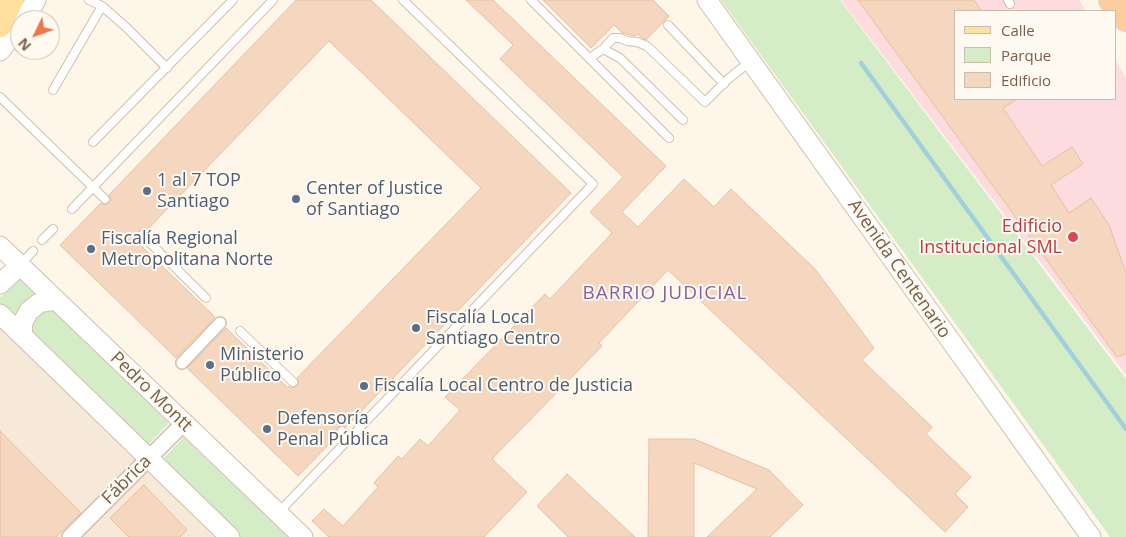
<!DOCTYPE html>
<html>
<head>
<meta charset="utf-8">
<style>
  body { margin:0 }
  #map { position:relative; width:1126px; height:537px; overflow:hidden; background:#fef7e9; font-family:"Open Sans",sans-serif }
  canvas { display:block }
  .legend { position:absolute; left:954px; top:10px; width:162px; height:90px; box-sizing:border-box; background:#fffaf1; border:1px solid #cabcae; margin:0; padding:6px 9px; list-style:none; font-size:15px; color:#7b5e4a }
  .legend li { display:flex; align-items:center; gap:10px; height:25px }
  .legend b { width:25px; border:1px solid #cabcae }
  .north { position:absolute; left:10px; top:10px; width:50px; height:50px; box-sizing:border-box; background:#fffaf1; border:1px solid #cabcae; border-radius:50%; rotate:228deg; font-size:14px; font-weight:700; line-height:20px; text-align:center; color:#7b5e4a }
  .north::after { content:''; display:block; margin:auto; width:18px; height:22px; background:#ef7647; clip-path:polygon(50% 0,100% 100%,50% 72%,0 100%) }
</style>
</head>
<body>
<div id="map">
<canvas width="1126" height="537"></canvas>
<ul class="legend">
<li><b style="height:6px;background:#ffe09f"></b>Calle</li>
<li><b style="height:14px;background:#d4edc6"></b>Parque</li>
<li><b style="height:14px;background:#f5d7bf"></b>Edificio</li>
</ul>
<div class="north">N</div>
</div>
<script>
const ctx = document.querySelector('canvas').getContext('2d');
ctx.lineJoin = 'round';
function fill(path, color) { ctx.fillStyle = color; ctx.fill(path, 'evenodd'); }
const poly = rows => new Path2D(rows.map(r => 'M' + r).join(''));
function trace(path, color, width, dash) { ctx.strokeStyle = color; ctx.lineWidth = width; ctx.lineCap = dash ? 'butt' : 'round'; ctx.setLineDash(dash || []); ctx.stroke(path); }
function label(font, color, halo, rows, align = 'center') {
  ctx.font = font + ' "Open Sans",sans-serif'; ctx.lineWidth = 4; ctx.setLineDash([]); ctx.textBaseline = 'middle'; ctx.strokeStyle = halo; ctx.fillStyle = color; for (const [text, x, y, turn = 0] of rows) {
    ctx.save(); ctx.translate(x, y); ctx.rotate((+turn || 0) * Math.PI / 180); ctx.textAlign = isNaN(turn) ? turn : align; if (halo) ctx.strokeText(text, 0, 0); ctx.fillText(text, 0, 0); ctx.restore();
  }
}
fill(poly([
  [0,324,218,537,0,537]
]), '#f6e9d7');
fill(poly([
  [841,0,1079,0,1086,11,955,11,955,99,1115,99,1115,58,1126,79,1126,375]
]), '#fcdcde');
fill(poly([
  [721,0,840,0,1126,379,1126,537,1110,537],
  [21,277,169,423,144,449,0,309,0,298],
  [184,437,288,537,238,537,160,462]
]), '#d4edc6');
trace(poly([
  [861,63,1126,429]
]), '#a1d0dc', 4.5);
const building = poly([
  [296,0,371,0,571,193,346,427,343,425,338,427,336,430,338,435,298,476,187,368,226,328,288,388,289,386,292,388,297,386,299,383,297,378,481,188,329,41,146,231,141,230,137,233,138,239,136,241,215,317,176,358,60,245,101,203,104,205,109,203,111,200,109,195,296,0],
  [466,0,493,0,666,166,622,212,638,227,684,179,714,207,731,189,815,269,874,348,862,360,932,427,926,434,971,477,955,494,968,507,945,532,668,270,599,343,602,346,492,459,527,492,484,537,329,537,312,521,324,509,343,526,378,487,374,483,398,456,402,459,420,439,428,446,460,410,445,397,545,294,550,299,612,233,590,212,623,177,500,59,513,45,466,0],
  [543,0,653,0,669,16,646,40,637,34,635,36,622,33,614,25,591,48,543,0],
  [858,0,974,0,981,11,955,11,955,99,1017,99,1003,108,1042,166,1072,147,1083,164,1051,185,1069,213,1091,198,1109,225,1126,273,1126,354,1117,357,858,0],
  [0,431,81,513,56,537,0,537,0,431],
  [649,439,694,439,769,470,803,505,770,537,707,537,757,489,694,463,694,537,648,537,649,439],
  [567,474,635,537,568,537,537,506,567,474],
  [144,485,187,530,180,537,129,537,110,518,144,485]
]);
fill(building, '#f5d7bf');
trace(building, '#e9bf9e', 1);
const service = poly([
  [89,0,102,6],
  [531,0,669,138],
  [1008,0,1010,4],
  [668,25,724,84],
  [603,49,620,58,683,120],
  [590,58,603,49,613,38,620,38,627,41,637,42,647,46,705,102,728,79,751,61],
  [53,90,102,6,127,28,167,68],
  [0,97,105,199],
  [93,142,233,0],
  [72,209,273,0],
  [142,235,206,298],
  [42,240,53,229],
  [20,265,33,251],
  [240,331,293,382],
  [342,431,350,438],
  [278,513,593,184,403,0]
]);
const pedestrian = poly([
  [182,363,220,323]
]);
const minor = poly([
  [70,537,184,423]
]);
const tertiary = poly([
  [707,0,1091,537],
  [24,20,36,0],
  [0,51,20,26],
  [0,246,303,537],
  [0,284,20,265],
  [0,314,230,537],
  [22,335,23,322,29,311,39,303,56,300]
]);
const primary = poly([
  [0,25,11,0]
]);
const trunk = poly([
  [1112,0,1126,18]
]);
trace(service, '#d2bfad', 10);
trace(pedestrian, '#d2bfad', 14);
trace(minor, '#d2bfad', 18);
trace(tertiary, '#d2bfad', 21);
trace(primary, '#ddd5d0', 26);
trace(trunk, '#ddd5d0', 28);
trace(service, '#fff', 8);
trace(pedestrian, '#fff', 11);
trace(minor, '#fff', 15);
trace(tertiary, '#fff', 19);
trace(primary, '#ffe09f', 24);
trace(trunk, '#fdcd9e', 25);
for (const [x, y, r, color] of [
  [147,191,5,"#5c6f8a"],
  [296,199,5,"#5c6f8a"],
  [1073,237,6,"#e0444e"],
  [91,249,5,"#5c6f8a"],
  [416,328,5,"#5c6f8a"],
  [210,365,5,"#5c6f8a"],
  [364,386,5,"#5c6f8a"],
  [267,429,5,"#5c6f8a"]
]) { const dot = new Path2D(); dot.arc(x, y, r, 0, 2 * Math.PI); ctx.fillStyle = color; ctx.fill(dot); trace(dot, '#fffaf1', 2); }
label('18px', '#4e5e75', '#fffaf1', [
  ["1 al 7 TOP",157,181],
  ["Santiago",157,202],
  ["Center of Justice",306,189],
  ["of Santiago",306,210],
  ["Fiscalía Regional",101,239],
  ["Metropolitana Norte",101,260],
  ["Fiscalía Local",426,318],
  ["Santiago Centro",426,339],
  ["Ministerio",220,355],
  ["Público",220,376],
  ["Fiscalía Local Centro de Justicia",374,386],
  ["Defensoría",277,419],
  ["Penal Pública",277,440]
], 'left');
label('18px', '#be3a42', '#fffaf1', [
  ["Edificio",1062,227],
  ["Institucional SML",1062,248]
], 'right');
label('18px', '#7b5e4a', '#fffaf1', [
  ["Avenida Centenario",899,269,55],
  ["Pedro Montt",151,392,44],
  ["Fábrica",127,480,-45]
]);
ctx.letterSpacing = '1px';
label('19px', '#886297', '#fffaf1', [
  ["BARRIO JUDICIAL",665,294]
]);
ctx.letterSpacing = '0px';
</script>
</body>
</html>
